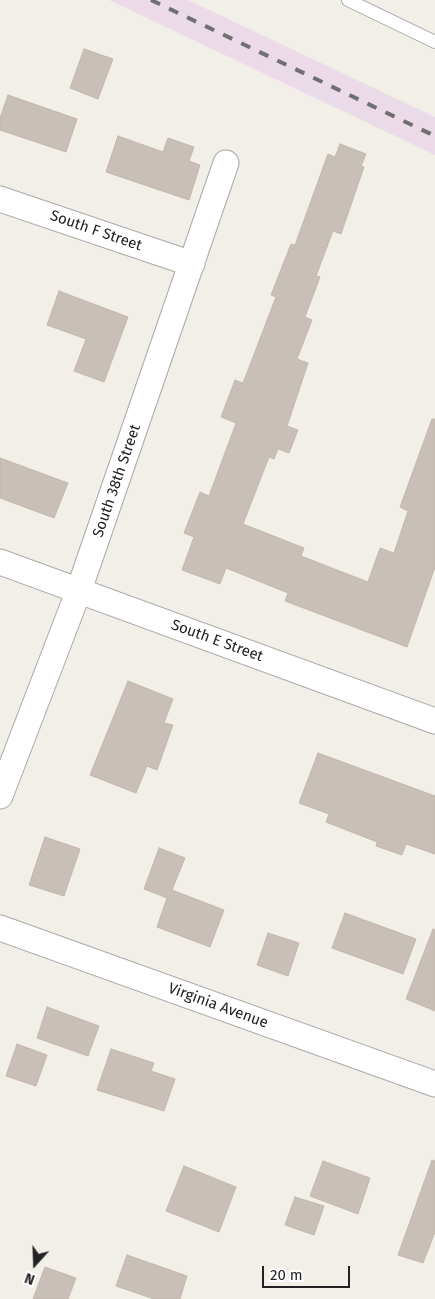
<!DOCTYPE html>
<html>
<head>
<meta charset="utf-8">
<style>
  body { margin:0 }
  #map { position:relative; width:435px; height:1299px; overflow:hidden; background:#f2efe9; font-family:"Fira Sans",sans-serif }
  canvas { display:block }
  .north { position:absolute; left:10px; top:1239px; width:50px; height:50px; -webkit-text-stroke:4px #fff; paint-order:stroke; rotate:200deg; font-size:14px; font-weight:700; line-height:20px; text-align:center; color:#222 }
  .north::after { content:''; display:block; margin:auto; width:18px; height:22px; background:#222; clip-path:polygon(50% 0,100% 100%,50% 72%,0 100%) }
  .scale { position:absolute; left:262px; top:1266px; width:88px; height:22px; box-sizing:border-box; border:2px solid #222; border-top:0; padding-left:6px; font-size:15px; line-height:18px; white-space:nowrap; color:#222; -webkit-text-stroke:4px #fff; paint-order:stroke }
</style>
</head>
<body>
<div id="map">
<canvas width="435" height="1299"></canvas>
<div class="north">N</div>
<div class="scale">20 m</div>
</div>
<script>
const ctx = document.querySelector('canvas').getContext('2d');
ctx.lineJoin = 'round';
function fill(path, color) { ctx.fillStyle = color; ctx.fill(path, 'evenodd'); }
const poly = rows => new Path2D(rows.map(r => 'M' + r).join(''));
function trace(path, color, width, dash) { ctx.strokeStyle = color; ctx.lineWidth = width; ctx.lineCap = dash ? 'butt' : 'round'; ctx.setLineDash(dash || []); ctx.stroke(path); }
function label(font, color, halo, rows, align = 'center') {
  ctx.font = font + ' "Fira Sans",sans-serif'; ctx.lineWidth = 4.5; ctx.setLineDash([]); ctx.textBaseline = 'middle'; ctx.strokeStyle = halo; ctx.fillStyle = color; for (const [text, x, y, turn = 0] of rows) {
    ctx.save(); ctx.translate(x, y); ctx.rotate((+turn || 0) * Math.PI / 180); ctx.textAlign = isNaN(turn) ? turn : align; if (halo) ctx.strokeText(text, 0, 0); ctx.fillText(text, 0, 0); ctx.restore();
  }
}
fill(poly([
  [109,0,188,0,435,117,435,155]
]), '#ebdbe8');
const building = poly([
  [84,49,113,59,98,99,70,88,84,49],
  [8,95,77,119,66,152,0,130,0,118,8,95],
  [118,136,163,152,168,138,194,147,189,161,200,165,189,200,106,172,118,136],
  [340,144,366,154,361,166,364,167,341,234,333,231,316,276,320,277,305,317,312,320,297,359,308,363,287,426,298,430,289,453,278,449,274,459,269,457,243,524,304,548,301,556,368,582,380,548,394,553,408,511,400,507,432,419,435,419,435,567,407,647,285,601,288,593,226,568,220,584,182,570,194,537,184,533,200,492,209,496,236,423,221,417,235,380,243,383,276,297,271,295,291,244,295,245,328,154,335,157,340,144],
  [59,291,128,317,104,382,74,371,86,339,47,325,59,291],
  [0,458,68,483,54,518,0,498,0,458],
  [128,681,173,699,164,723,173,725,157,770,147,766,136,793,90,775,128,681],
  [318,753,435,796,435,854,406,844,402,855,376,846,377,842,326,822,329,814,299,803,318,753],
  [45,837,80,849,64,896,29,885,45,837],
  [159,848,185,858,172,890,224,910,210,947,157,927,167,898,144,889,159,848],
  [345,913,416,939,403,974,332,948,345,913],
  [433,929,435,930,435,1011,406,999,433,929],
  [268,933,299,943,288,976,257,965,268,933],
  [47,1007,99,1026,88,1056,37,1038,47,1007],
  [17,1044,47,1055,36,1086,6,1076,17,1044],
  [111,1049,154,1063,151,1071,175,1079,164,1111,97,1090,111,1049],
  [432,1160,435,1161,435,1232,423,1263,398,1255,432,1160],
  [323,1161,370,1178,358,1214,310,1196,323,1161],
  [184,1166,236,1187,219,1232,166,1211,184,1166],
  [295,1197,324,1206,314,1235,285,1225,295,1197],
  [127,1255,187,1276,180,1299,154,1299,116,1286,127,1255],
  [45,1267,76,1278,68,1299,33,1299,45,1267]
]);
fill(building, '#c7bfb8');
trace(building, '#c4b6ab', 1);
const lane = poly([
  [348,0,435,42]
]);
const street = poly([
  [0,199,192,264],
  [0,562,435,721],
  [0,796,79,590,226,163],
  [0,928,435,1084]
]);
trace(lane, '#a9a9a9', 14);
trace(street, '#a9a9a9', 27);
trace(lane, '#fff', 12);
trace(street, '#fff', 25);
trace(poly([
  [151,0,435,136]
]), '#707070', 4, [10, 10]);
label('15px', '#222', '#fff', [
  ["South F Street",96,231,19],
  ["South 38th Street",117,481,-71],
  ["South E Street",217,641,20],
  ["Virginia Avenue",218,1006,20]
]);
</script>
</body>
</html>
